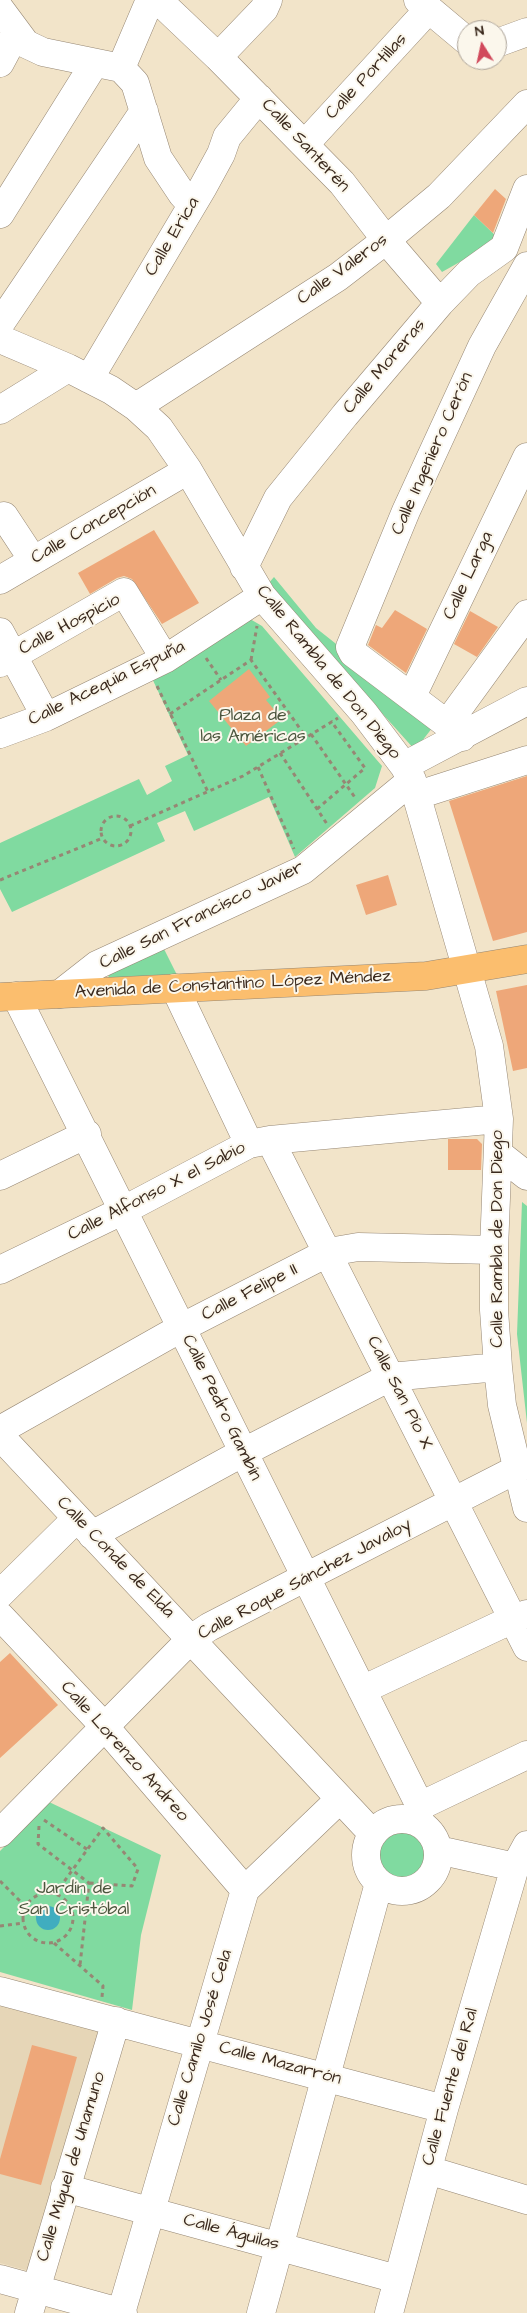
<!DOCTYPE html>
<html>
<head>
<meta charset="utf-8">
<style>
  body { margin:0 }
  #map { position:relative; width:527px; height:2313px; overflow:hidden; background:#f2e4c9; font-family:"Architects Daughter",sans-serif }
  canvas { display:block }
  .north { position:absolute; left:457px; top:20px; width:50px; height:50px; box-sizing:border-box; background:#fbf7ec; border:1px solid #aea59a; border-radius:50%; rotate:350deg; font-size:14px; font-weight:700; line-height:20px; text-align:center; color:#3b2a1e }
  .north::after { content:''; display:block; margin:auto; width:18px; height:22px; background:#d1495b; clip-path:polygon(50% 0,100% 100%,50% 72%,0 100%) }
</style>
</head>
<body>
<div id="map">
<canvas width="527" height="2313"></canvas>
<div class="north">N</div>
</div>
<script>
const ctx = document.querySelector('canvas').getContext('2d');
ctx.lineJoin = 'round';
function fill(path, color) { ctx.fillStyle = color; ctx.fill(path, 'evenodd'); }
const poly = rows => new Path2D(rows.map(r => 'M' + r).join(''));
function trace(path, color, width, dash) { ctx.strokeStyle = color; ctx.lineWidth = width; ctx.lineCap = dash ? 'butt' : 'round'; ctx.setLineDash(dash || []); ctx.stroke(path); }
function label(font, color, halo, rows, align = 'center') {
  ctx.font = font + ' "Architects Daughter",sans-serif'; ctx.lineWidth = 4; ctx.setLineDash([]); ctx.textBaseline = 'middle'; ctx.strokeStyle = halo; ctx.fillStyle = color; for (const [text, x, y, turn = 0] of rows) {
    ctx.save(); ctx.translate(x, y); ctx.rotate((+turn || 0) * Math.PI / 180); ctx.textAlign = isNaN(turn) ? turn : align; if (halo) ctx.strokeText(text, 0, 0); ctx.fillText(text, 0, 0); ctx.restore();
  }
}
fill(poly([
  [0,2003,97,2030,102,2038,29,2271,0,2263]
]), '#e6d6b7');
fill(poly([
  [474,215,498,238,490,245,442,272,436,264],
  [274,577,316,628,436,723,415,750,267,585],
  [250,619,262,626,382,766,375,788,295,857,269,797,194,831,185,811,157,823,165,841,12,912,0,889,0,843,139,779,147,795,172,781,165,766,188,755,150,674],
  [164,949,179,979,108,981,109,973],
  [522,1202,527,1206,527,1423,517,1334],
  [49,1802,161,1855,141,1935,132,2010,0,1972,0,1851],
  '372 1854a31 31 0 1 1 62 0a31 31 0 1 1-62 0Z'
]), '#80daa0');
fill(poly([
  '36 1918a12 12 0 1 1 24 0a12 12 0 1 1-24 0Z'
]), '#40adbf');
fill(poly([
  [495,189,506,199,493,233,474,215],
  [154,530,199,603,162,624,132,579,124,576,117,578,90,594,78,573],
  [395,610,427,629,406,673,368,645,376,625,382,628],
  [470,611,498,627,477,657,454,644],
  [249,669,270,697,266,700,282,719,246,746,209,701],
  [527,776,527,932,493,941,449,801],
  [388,875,397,905,366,915,356,885],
  [527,985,527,1068,513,1071,496,991],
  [448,1139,477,1139,482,1144,481,1170,448,1170],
  [10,1653,58,1705,0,1758,0,1662],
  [32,2045,77,2057,41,2185,0,2174,0,2159]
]), '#eea779');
const minor = poly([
  [158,0,218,57,342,183,386,240,440,303],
  [418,0,467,41],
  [0,9,26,44,43,52,121,68,135,83,158,158,182,194,192,205],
  [497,43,527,32],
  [218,57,264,9,268,0],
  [0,63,16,33],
  [121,68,150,0],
  [305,144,428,10],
  [0,214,94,64],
  [504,248,527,189],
  [0,324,144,111],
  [0,339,68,368,111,390,136,407,159,428,188,470,262,596,364,713,404,766,412,780,489,1046,499,1119,494,1250,494,1310,498,1367,502,1405,527,1508],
  [89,379,203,187,221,154,227,137,259,98],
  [136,407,338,277,386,240,439,196,527,104],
  [0,410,68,368],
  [0,519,4,516,33,560],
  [244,567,278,498,345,415,440,303,469,273,504,248],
  [0,580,188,470],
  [0,632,46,717],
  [350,647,406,511,482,346,527,266],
  [350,647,353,653,447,724,462,737],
  [0,663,124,592,165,659],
  [412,696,527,457],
  [447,724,527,614],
  [0,734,46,717,165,659,262,596],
  [404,766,527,701],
  [418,795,527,760],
  [175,988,249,1144],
  [60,994,97,965,303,870,412,780],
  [16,996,420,1806,418,1822],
  [270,1140,527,1647],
  [499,1154,527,1176],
  [0,1176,87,1134],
  [0,1270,124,1210,249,1144,270,1140,499,1119],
  [0,1430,181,1328,329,1252,358,1247,494,1250],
  [0,1436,373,1834],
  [92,1535,242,1453,390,1377,498,1367],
  [0,1594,76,1519],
  [0,1616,105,1727,245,1890],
  [362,1690,513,1619,527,1614],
  [420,1806,527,1755],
  '366 1855a36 36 0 1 1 72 0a36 36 0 1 1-72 0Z',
  [0,1833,191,1639,209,1627,306,1577,527,1464],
  [438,1850,515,1867],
  [0,1991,444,2109],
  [428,2170,527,2200],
  [65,2188,397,2279],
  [0,2279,123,2313],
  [29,2313,116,2021],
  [121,2313,245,1890,340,1799],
  [261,2313,379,1883],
  [389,2313,444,2109,510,1884,515,1867,527,1845]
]);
const major = poly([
  [0,997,426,976,527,959]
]);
trace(minor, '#968774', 29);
trace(major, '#968774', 29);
trace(poly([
  [206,658,221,680],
  [251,660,257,626],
  [157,686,208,792],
  [170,714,251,660,306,737],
  [311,734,356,799],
  [280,753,327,824],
  [258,767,294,849],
  [317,809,365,768,331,721],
  '101 831a15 15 0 1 1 30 0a15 15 0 1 1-30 0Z',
  [130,826,243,776,338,718],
  [0,880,103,838],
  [44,1820,88,1850],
  [39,1826,38,1844,89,1883,80,1965],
  [0,1881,26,1907],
  '23 1918a25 25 0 1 1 50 0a25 25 0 1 1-50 0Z',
  [55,1894,103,1828,138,1869,132,1886,89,1883],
  [0,1926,24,1923],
  [54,1943,103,1986,102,1997]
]), '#968774', 3, [4, 4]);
trace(minor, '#fff', 28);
trace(major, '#fbbe6e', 28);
label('18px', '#3b2a1e', '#fbf7ec', [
  ["Calle Portillas",367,77,-47],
  ["Calle Santerén",305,146,47],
  ["Calle Erica",173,237,-59],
  ["Calle Valeros",343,270,-36],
  ["Calle Moreras",385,367,-50],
  ["Calle Ingeniero Cerón",433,454,-66],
  ["Calle Concepción",94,525,-30],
  ["Calle Larga",469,576,-65],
  ["Calle Hospicio",70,625,-28],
  ["Calle Rambla de Don Diego",328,673,51],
  ["Calle Acequia Espuña",107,684,-26],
  ["Calle San Francisco Javier",202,916,-26],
  ["Avenida de Constantino López Méndez",233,985,-3],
  ["Calle Alfonso X el Sabio",157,1192,-27],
  ["Calle Rambla de Don Diego",498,1239,-90],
  ["Calle Felipe II",250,1293,-27],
  ["Calle San Pío X",399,1393,63],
  ["Calle Pedro Gambín",221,1408,64],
  ["Calle Conde de Elda",115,1558,46],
  ["Calle Roque Sánchez Javaloy",305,1580,-28],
  ["Calle Lorenzo Andreo",124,1752,48],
  ["Calle Camilo José Cela",201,2038,-73],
  ["Calle Mazarrón",280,2064,15],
  ["Calle Fuente del Ral",451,2087,-74],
  ["Calle Miguel de Unamuno",72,2167,-73],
  ["Calle Águilas",231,2233,15]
]);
label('18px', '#4c563e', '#fbf7ec', [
  ["Plaza de",253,716],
  ["las Américas",253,737],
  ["Jardín de",74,1889],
  ["San Cristóbal",74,1910]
]);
</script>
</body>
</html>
